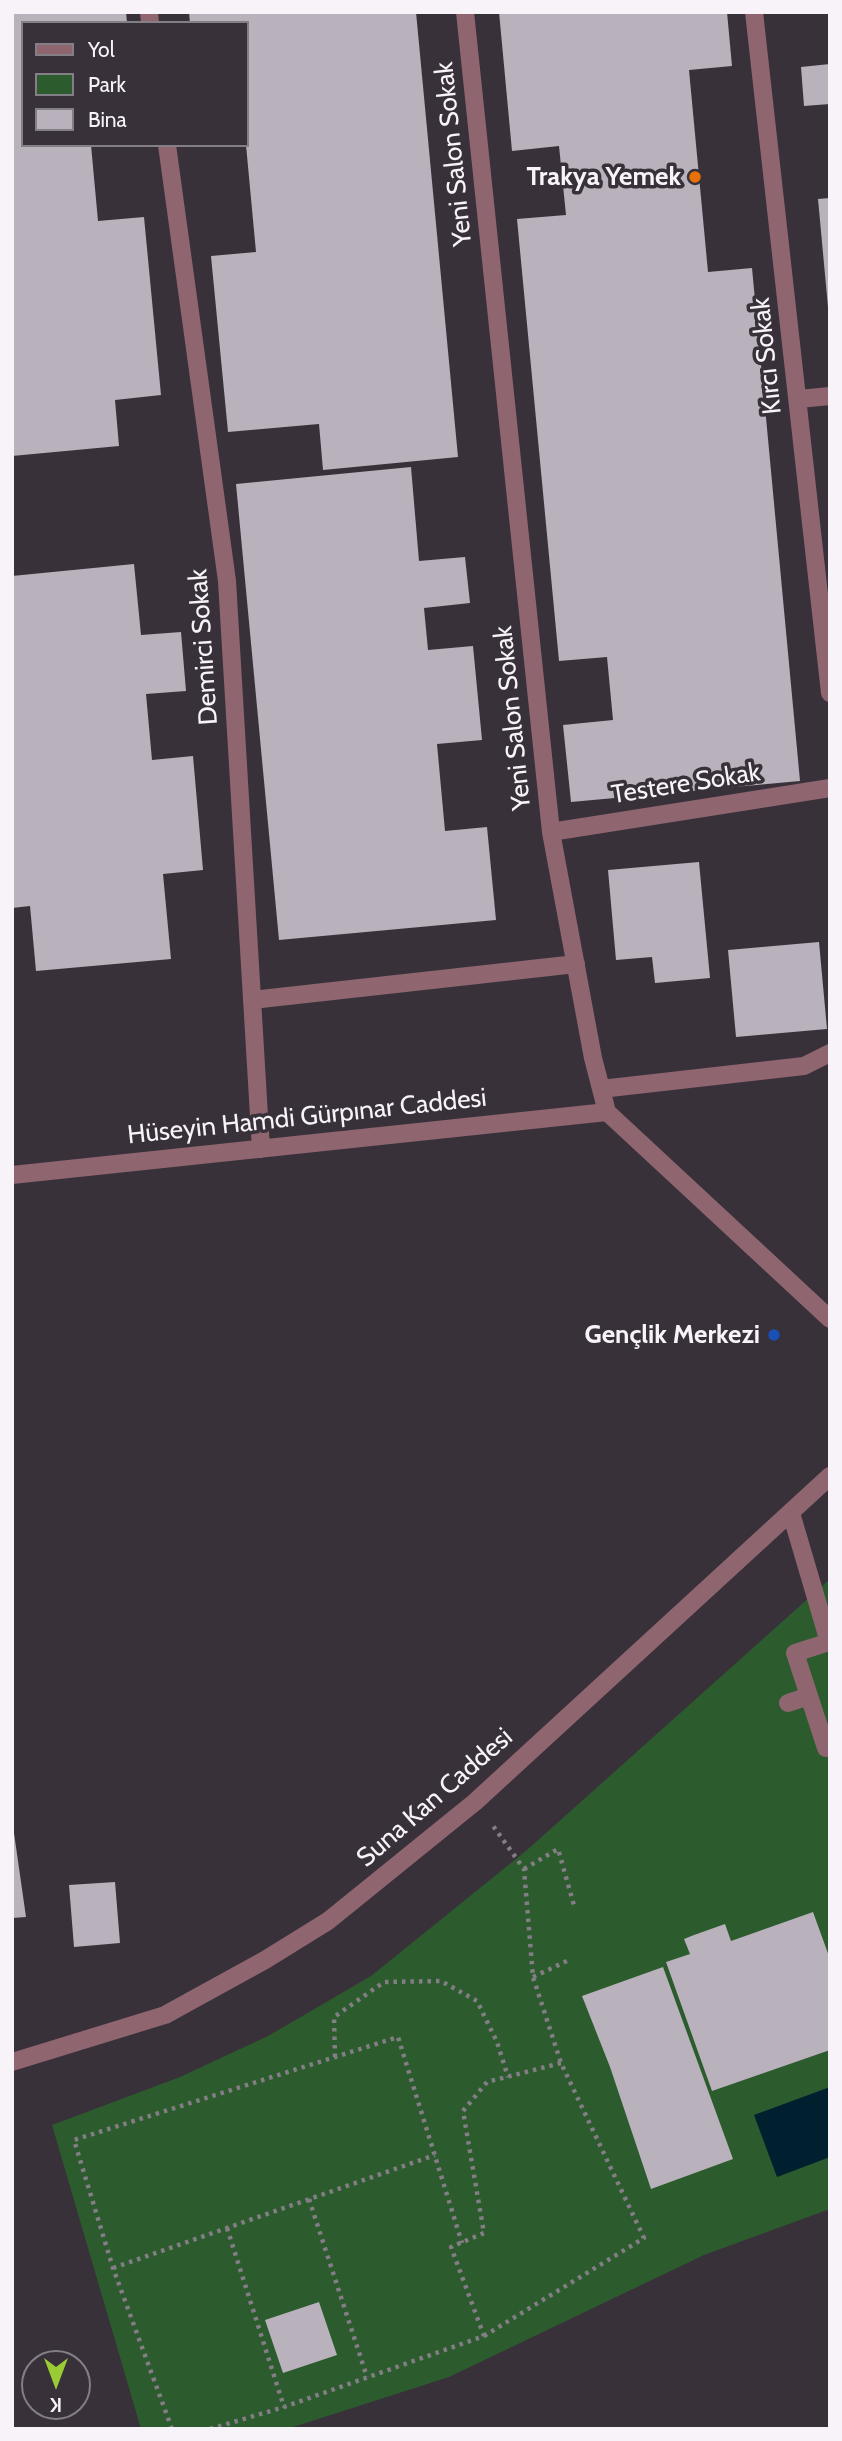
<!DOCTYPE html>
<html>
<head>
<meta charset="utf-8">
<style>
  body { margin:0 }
  #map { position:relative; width:842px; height:2441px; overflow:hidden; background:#38313a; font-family:Cabin,sans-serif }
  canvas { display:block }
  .frame { position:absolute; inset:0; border:14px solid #f7f3f9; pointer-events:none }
  .legend { position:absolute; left:21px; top:21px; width:228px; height:126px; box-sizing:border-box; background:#38313a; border:2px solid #847f86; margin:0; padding:9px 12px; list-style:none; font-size:21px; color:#f7f3f9 }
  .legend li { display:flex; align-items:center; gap:14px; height:35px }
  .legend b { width:35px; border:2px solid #847f86 }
  .north { position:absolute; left:21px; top:2350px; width:70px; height:70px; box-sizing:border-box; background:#38313a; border:2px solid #847f86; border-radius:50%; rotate:180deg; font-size:19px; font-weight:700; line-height:28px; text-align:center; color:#f7f3f9 }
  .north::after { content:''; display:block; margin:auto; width:24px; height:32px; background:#9acb35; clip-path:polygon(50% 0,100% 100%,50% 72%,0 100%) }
</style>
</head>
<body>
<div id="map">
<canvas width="842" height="2441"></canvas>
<div class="frame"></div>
<ul class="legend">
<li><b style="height:9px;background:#8f6570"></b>Yol</li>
<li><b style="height:19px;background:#2c5b2d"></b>Park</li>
<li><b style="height:19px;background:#b9b1bc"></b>Bina</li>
</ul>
<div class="north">K</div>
</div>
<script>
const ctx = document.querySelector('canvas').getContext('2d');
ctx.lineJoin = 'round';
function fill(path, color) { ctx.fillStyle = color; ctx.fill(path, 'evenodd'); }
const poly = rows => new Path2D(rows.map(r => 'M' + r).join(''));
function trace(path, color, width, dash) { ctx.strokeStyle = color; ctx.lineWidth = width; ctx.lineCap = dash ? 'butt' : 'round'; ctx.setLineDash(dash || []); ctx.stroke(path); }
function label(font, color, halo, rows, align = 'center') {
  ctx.font = font + ' Cabin,sans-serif'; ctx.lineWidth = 7; ctx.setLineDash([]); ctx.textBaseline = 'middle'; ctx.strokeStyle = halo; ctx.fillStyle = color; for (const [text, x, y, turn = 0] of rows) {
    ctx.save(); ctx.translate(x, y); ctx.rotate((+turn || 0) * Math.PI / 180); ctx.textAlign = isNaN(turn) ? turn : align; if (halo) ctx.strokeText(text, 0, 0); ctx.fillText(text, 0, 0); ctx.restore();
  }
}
fill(poly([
  [830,1579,830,2209,704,2255,449,2377,287,2429,141,2429,52,2125,180,2077,268,2036,371,1976,527,1850]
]), '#2c5b2d');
fill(poly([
  [830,2087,830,2157,777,2177,754,2115]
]), '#002030');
fill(poly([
  [12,12,126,12,127,23,23,23,23,145,91,145,98,221,144,217,161,395,115,400,119,446,12,456],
  [189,12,416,12,458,457,323,470,319,424,228,432,211,256,256,252,246,145,247,23,190,23],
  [499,12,727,12,732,66,689,70,708,272,752,268,800,781,571,802,563,725,613,720,607,657,559,661,517,219,566,215,559,146,512,151],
  [830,64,830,104,804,106,801,67],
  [830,198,830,307,828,307,818,199],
  [411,467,419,561,465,557,470,603,424,608,428,650,473,646,482,740,437,744,445,831,487,827,496,920,279,940,236,484],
  [134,564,141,635,181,632,186,691,146,694,152,760,193,756,203,870,163,874,171,959,36,971,30,906,12,908,12,576],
  [699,862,710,978,655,983,652,957,616,960,608,870],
  [819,942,827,1029,736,1037,728,950],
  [12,1819,26,1917,12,1918],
  [115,1882,120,1943,74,1947,69,1885],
  [813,1912,830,1959,830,2050,712,2091,666,1962,690,1954,684,1939,694,1935,725,1924,731,1941],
  [663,1967,733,2159,651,2189,610,2067,582,1996],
  [319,2302,337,2355,283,2373,265,2320]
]), '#b9b1bc');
trace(poly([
  [524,1869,558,1849,575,1909],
  [533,1977,569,1960],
  [335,2057,334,2017,384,1982,441,1981,477,2001,497,2042,508,2077],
  [309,2199,367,2377],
  [227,2228,284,2407],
  [113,2268,435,2155],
  [484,2336,644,2238,561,2063,533,1977,524,1869,491,1823],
  [172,2429,113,2268,74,2140,398,2037,462,2243],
  [210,2429,284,2407,484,2336,451,2247,484,2233,463,2111,487,2082,561,2063]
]), '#837e85', 4.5, [3.5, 5]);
trace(poly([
  [149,12,150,23],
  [465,12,551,832,593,1058,607,1112,830,1319],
  [754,12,830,693],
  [167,145,227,581,261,1149],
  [799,399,830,396],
  [551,832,830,788],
  [252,1000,576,964],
  [601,1089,804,1066,830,1053],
  [12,1175,607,1112],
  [791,1513,829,1642,795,1653,826,1748],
  [788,1703,809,1696],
  [12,2062,165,2015,265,1960,328,1921,475,1802,830,1476]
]), '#8f6570', 18);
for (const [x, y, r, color] of [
  [695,177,7,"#e8710a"],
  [774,1335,7,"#1a4fb4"]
]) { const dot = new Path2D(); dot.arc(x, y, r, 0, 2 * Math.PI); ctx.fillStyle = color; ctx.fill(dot); trace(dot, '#38313a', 2.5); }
label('26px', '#f7f3f9', '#38313a', [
  ["Yeni Salon Sokak",454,154,-96],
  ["Kırcı Sokak",767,356,-96],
  ["Demirci Sokak",204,647,-94],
  ["Yeni Salon Sokak",513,718,-96],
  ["Testere Sokak",686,784,-9],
  ["Hüseyin Hamdi Gürpınar Caddesi",307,1117,-6],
  ["Suna Kan Caddesi",435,1798,-41]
]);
label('bold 26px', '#f7f3f9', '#38313a', [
  ["Trakya Yemek",681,177],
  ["Gençlik Merkezi",760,1335]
], 'right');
</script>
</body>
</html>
